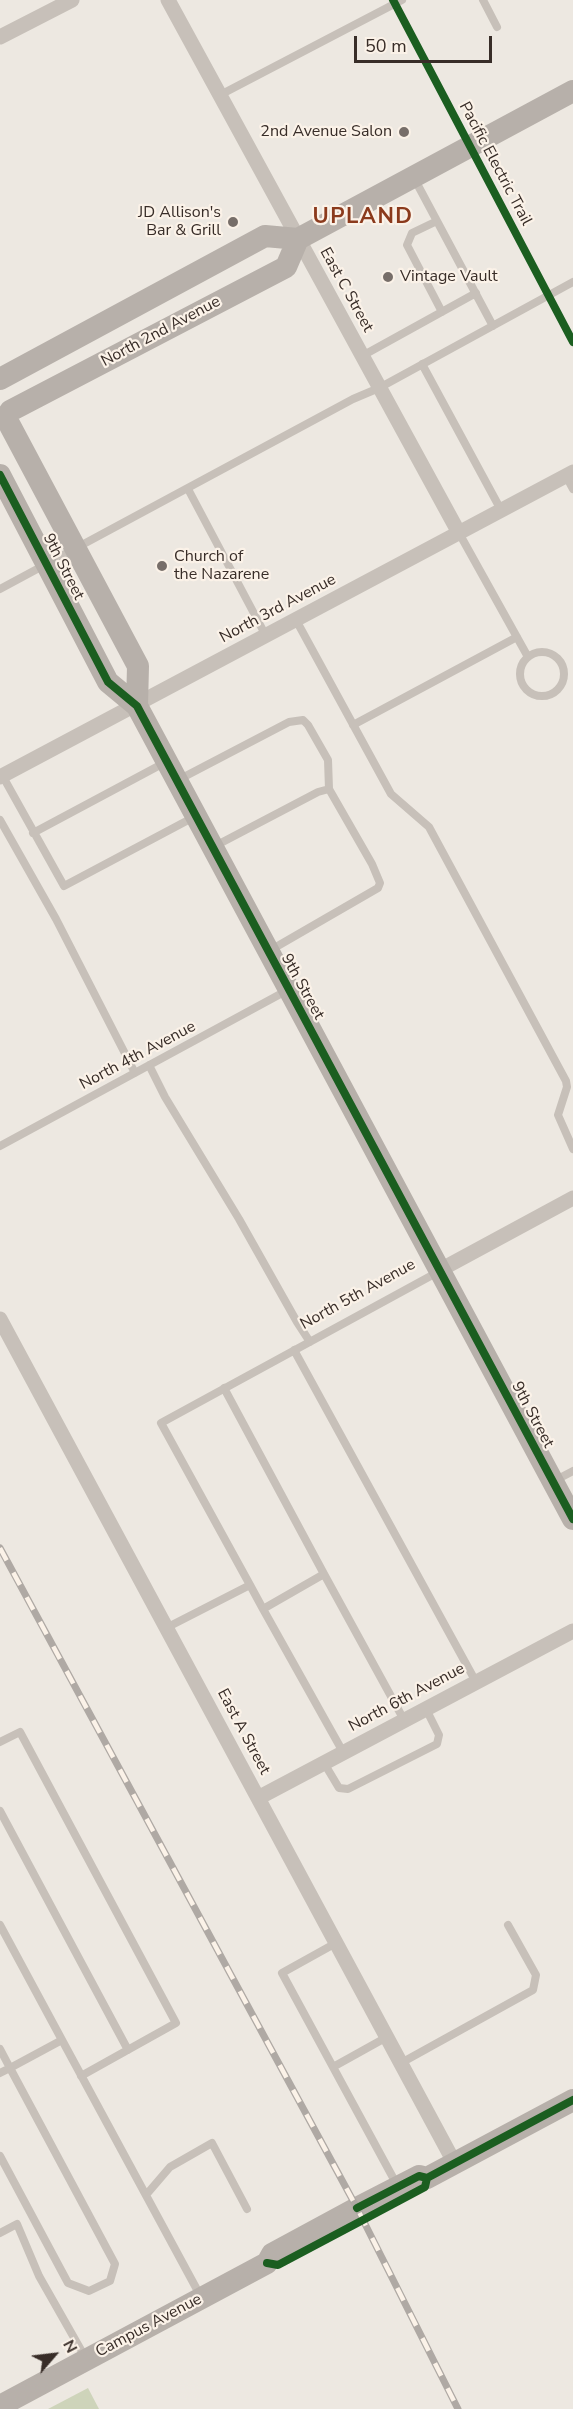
<!DOCTYPE html>
<html>
<head>
<meta charset="utf-8">
<style>
  body { margin:0 }
  #map { position:relative; width:573px; height:2409px; overflow:hidden; background:#ede8e1; font-family:"Nunito Sans",sans-serif }
  canvas { display:block }
  .north { position:absolute; left:24px; top:2325px; width:60px; height:60px; -webkit-text-stroke:4px #fbf2e8; paint-order:stroke; rotate:62deg; font-size:16px; font-weight:700; line-height:24px; text-align:center; color:#382d28 }
  .north::after { content:''; display:block; margin:auto; width:21px; height:27px; background:#382d28; clip-path:polygon(50% 0,100% 100%,50% 72%,0 100%) }
  .scale { position:absolute; left:354px; top:36px; width:138px; height:27px; box-sizing:border-box; border:3px solid #382d28; border-top:0; padding-left:8px; font-size:18px; line-height:21px; white-space:nowrap; color:#382d28; -webkit-text-stroke:4px #fbf2e8; paint-order:stroke }
</style>
</head>
<body>
<div id="map">
<canvas width="573" height="2409"></canvas>
<div class="north">N</div>
<div class="scale">50 m</div>
</div>
<script>
const ctx = document.querySelector('canvas').getContext('2d');
ctx.lineJoin = 'round';
function fill(path, color) { ctx.fillStyle = color; ctx.fill(path, 'evenodd'); }
const poly = rows => new Path2D(rows.map(r => 'M' + r).join(''));
function trace(path, color, width, dash) { ctx.strokeStyle = color; ctx.lineWidth = width; ctx.lineCap = dash ? 'butt' : 'round'; ctx.setLineDash(dash || []); ctx.stroke(path); }
function label(font, color, halo, rows, align = 'center') {
  ctx.font = font + ' "Nunito Sans",sans-serif'; ctx.lineWidth = 4.5; ctx.setLineDash([]); ctx.textBaseline = 'middle'; ctx.strokeStyle = halo; ctx.fillStyle = color; for (const [text, x, y, turn = 0] of rows) {
    ctx.save(); ctx.translate(x, y); ctx.rotate((+turn || 0) * Math.PI / 180); ctx.textAlign = isNaN(turn) ? turn : align; if (halo) ctx.strokeText(text, 0, 0); ctx.fillText(text, 0, 0); ctx.restore();
  }
}
fill(poly([
  [88,2388,99,2409,48,2409]
]), '#ced4ba');
trace(poly([
  [483,0,497,27],
  [220,95,402,0],
  [414,178,493,326],
  [437,221,412,233,407,245,442,312],
  [362,356,476,293],
  [422,364,501,510],
  [566,476,573,489],
  [188,489,266,636],
  [459,533,528,657],
  [0,589,353,399,379,388,573,282],
  [296,620,391,794,429,827,566,1081,567,1087,558,1115,573,1149],
  '520 674a22 22 0 1 1 44 0a22 22 0 1 1-44 0Z',
  [353,725,517,637],
  [2,775,64,886,194,817],
  [178,780,289,722,303,720,308,725,328,760,329,789],
  [0,820,56,919,135,1073],
  [33,833,164,763],
  [215,846,318,792,329,789,372,864,380,883,378,888,269,951],
  [149,1065,165,1097,239,1219,297,1322,310,1342],
  [0,1146,286,991],
  [294,1350,476,1682],
  [224,1388,324,1574],
  [554,1481,573,1471],
  [250,1585,161,1423,438,1272],
  [166,1628,250,1585,263,1609],
  [0,1742,20,1732,176,2023,81,2076],
  [343,1752,263,1609,324,1574,404,1720],
  [324,1763,339,1788,348,1789,437,1744,439,1735,426,1709],
  [0,1811,128,2050],
  [0,1925,62,2040],
  [336,1943,282,1973,397,2185],
  [0,2049,10,2068,0,2073],
  [401,2063,533,1990,536,1975,508,1925],
  [333,2067,387,2037],
  [0,2156,68,2283,89,2291,110,2281,115,2264,10,2068,62,2040,201,2297],
  [146,2195,170,2167,212,2143,247,2209],
  [0,2233,17,2224,39,2276,85,2357]
]), '#c7c0b9', 8);
trace(poly([
  [168,0,459,533],
  [0,37,72,0],
  [0,777,573,472],
  [440,1270,573,1198],
  [0,1319,454,2162],
  [258,1798,573,1631]
]), '#c7c0b9', 15);
trace(poly([
  [0,379,265,236,298,239,573,91],
  [10,411,286,267,298,239],
  [7,420,138,666,137,706],
  [0,475,108,682,137,706,573,1519],
  [427,2178,573,2100],
  [0,2406,267,2263,272,2254,357,2208,419,2176,427,2178]
]), '#b7b0aa', 22);
const rail = poly([
  [0,1548,357,2208,458,2409]
]);
trace(rail, '#afa9a4', 7);
trace(rail, '#fbf2e8', 4.5, [14]);
trace(poly([
  [393,0,573,342],
  [0,475,108,682,137,706,573,1519],
  [427,2178,573,2100],
  [357,2208,419,2176,427,2178],
  [267,2263,278,2265,363,2220,425,2187,427,2178]
]), '#1b5e20', 8);
for (const [x, y, r, color] of [
  [404,132,6,"#776e69"],
  [233,222,6,"#776e69"],
  [388,277,6,"#776e69"],
  [162,566,6,"#776e69"]
]) { const dot = new Path2D(); dot.arc(x, y, r, 0, 2 * Math.PI); ctx.fillStyle = color; ctx.fill(dot); trace(dot, '#fbf2e8', 2); }
label('16px', '#382d28', '#fbf2e8', [
  ["2nd Avenue Salon",392,132],
  ["JD Allison's",221,213],
  ["Bar & Grill",221,231],
  ["Vintage Vault",400,277,"left"],
  ["Church of",174,557,"left"],
  ["the Nazarene",174,575,"left"]
], 'right');
label('16px', '#382d28', '#fbf2e8', [
  ["Pacific Electric Trail",495,164,62],
  ["East C Street",346,290,61],
  ["North 2nd Avenue",161,332,-28],
  ["9th Street",63,567,63],
  ["North 3rd Avenue",278,609,-28],
  ["9th Street",302,987,61],
  ["North 4th Avenue",138,1056,-28],
  ["North 5th Avenue",358,1295,-29],
  ["9th Street",532,1415,62],
  ["North 6th Avenue",407,1698,-28],
  ["East A Street",243,1732,62],
  ["Campus Avenue",149,2326,-28]
]);
ctx.letterSpacing = '1.5px';
label('bold 22px', '#8b3a1c', '#fbf2e8', [
  ["UPLAND",363,218]
]);
ctx.letterSpacing = '0px';
</script>
</body>
</html>
